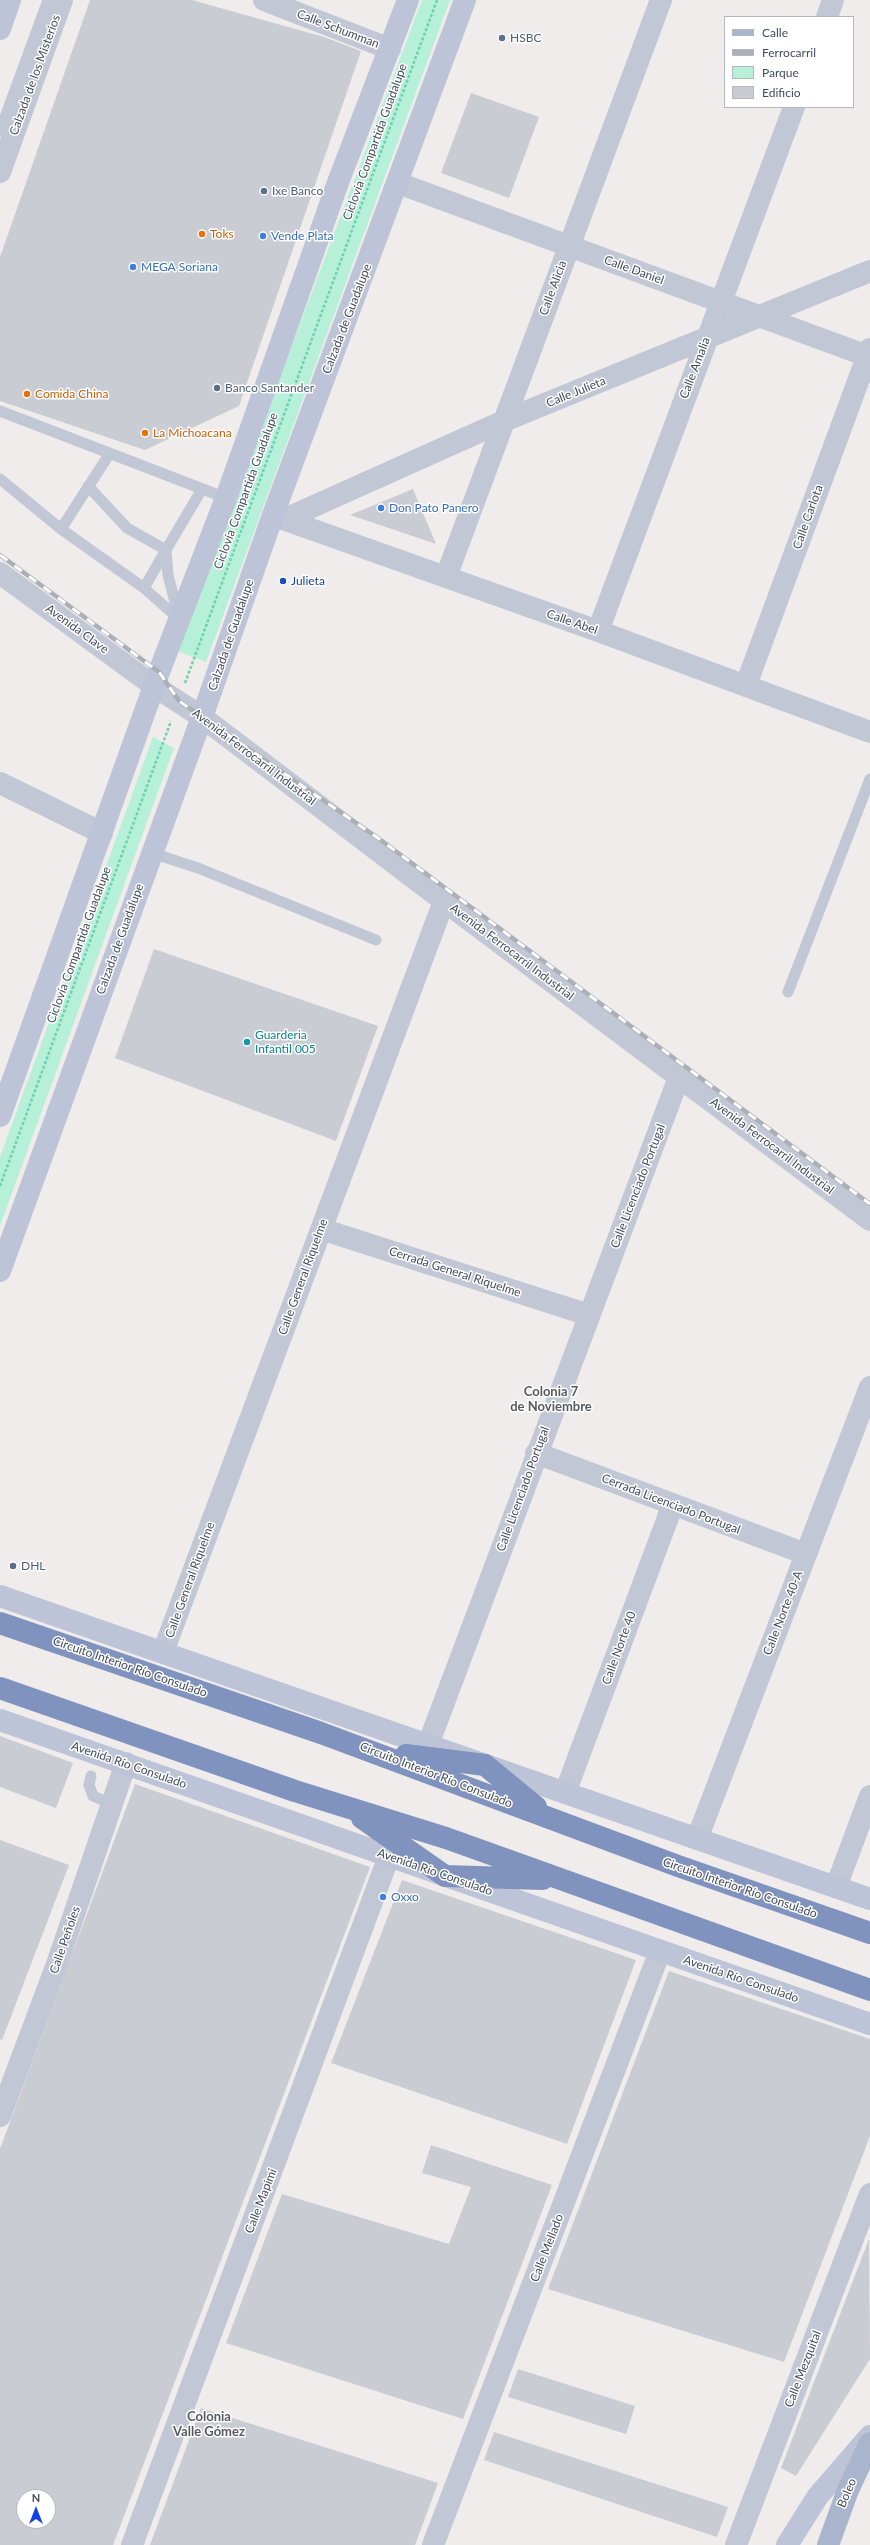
<!DOCTYPE html>
<html>
<head>
<meta charset="utf-8">
<style>
  body { margin:0 }
  #map { position:relative; width:870px; height:2545px; overflow:hidden; background:#efeceb; font-family:Lato,sans-serif }
  canvas { display:block }
  .legend { position:absolute; left:724px; top:16px; width:130px; height:92px; box-sizing:border-box; background:#fff; border:1px solid #b4b7bd; margin:0; padding:5px 7px; list-style:none; font-size:12px; color:#434b5a }
  .legend li { display:flex; align-items:center; gap:8px; height:20px }
  .legend b { width:20px; border:1px solid #b4b7bd }
  .north { position:absolute; left:16px; top:2489px; width:40px; height:40px; box-sizing:border-box; background:#fff; border:1px solid #b4b7bd; border-radius:50%; rotate:0deg; font-size:11px; font-weight:700; line-height:16px; text-align:center; color:#434b5a }
  .north::after { content:''; display:block; margin:auto; width:14px; height:18px; background:#0f42e6; clip-path:polygon(50% 0,100% 100%,50% 72%,0 100%) }
</style>
</head>
<body>
<div id="map">
<canvas width="870" height="2545"></canvas>
<ul class="legend">
<li><b style="height:5px;background:#a9b4cd"></b>Calle</li>
<li><b style="height:5px;background:#adafb7"></b>Ferrocarril</li>
<li><b style="height:11px;background:#b6f0d8"></b>Parque</li>
<li><b style="height:11px;background:#caccd4"></b>Edificio</li>
</ul>
<div class="north">N</div>
</div>
<script>
const ctx = document.querySelector('canvas').getContext('2d');
ctx.lineJoin = 'round';
function fill(path, color) { ctx.fillStyle = color; ctx.fill(path, 'evenodd'); }
const poly = rows => new Path2D(rows.map(r => 'M' + r).join(''));
function trace(path, color, width, dash) { ctx.strokeStyle = color; ctx.lineWidth = width; ctx.lineCap = dash ? 'butt' : 'round'; ctx.setLineDash(dash || []); ctx.stroke(path); }
function label(font, color, halo, rows, align = 'center') {
  ctx.font = font + ' Lato,sans-serif'; ctx.lineWidth = 3; ctx.setLineDash([]); ctx.textBaseline = 'middle'; ctx.strokeStyle = halo; ctx.fillStyle = color; for (const [text, x, y, turn = 0] of rows) {
    ctx.save(); ctx.translate(x, y); ctx.rotate((+turn || 0) * Math.PI / 180); ctx.textAlign = isNaN(turn) ? turn : align; if (halo) ctx.strokeText(text, 0, 0); ctx.fillText(text, 0, 0); ctx.restore();
  }
}
fill(poly([
  [422,0,450,0,206,662,177,651],
  [153,737,174,748,0,1226,0,1157]
]), '#b6f0d8');
fill(poly([
  [90,0,192,0,324,37,361,51,239,406,145,450,0,401,0,257],
  [471,93,539,117,509,198,441,173],
  [413,489,436,544,350,515],
  [154,949,378,1026,336,1141,115,1058],
  [0,1736,73,1763,56,1808,0,1787],
  [135,1784,370,1867,113,2545,0,2545,0,2149],
  [24,2497,48,2497,48,2521,24,2521],
  [0,1840,69,1865,2,2040,0,2039],
  [402,1880,636,1960,567,2144,331,2063],
  [669,1971,870,2039,870,2136,784,2362,548,2289],
  [431,2145,552,2185,463,2419,226,2343,282,2194,449,2244,471,2187,422,2173],
  [869,2239,870,2359,796,2476,781,2468],
  [518,2369,635,2406,626,2434,508,2397],
  [201,2408,438,2483,415,2545,150,2545],
  [494,2432,728,2507,717,2537,484,2460]
]), '#caccd4');
trace(poly([
  [185,683,437,0],
  [0,1186,171,721]
]), '#6cd0b2', 2.5, [3, 2]);
trace(poly([
  [0,131,48,0],
  [0,411,226,498],
  [0,479,61,529,144,588,179,619],
  [88,486,127,528,166,550,202,489],
  [61,529,110,453],
  [166,550,168,575,178,614],
  [144,588,166,550],
  [152,853,198,868,376,940],
  [788,992,870,779],
  [91,1776,89,1785,93,1796,112,1804]
]), '#c1c7d4', 11);
trace(poly([
  [264,0,390,49],
  [827,17,833,0],
  [0,172,62,0],
  [398,183,870,357],
  [277,517,598,631,870,732],
  [285,519,506,420,870,271],
  [0,573,154,686,202,717,444,901,870,1220],
  [446,577,661,0],
  [598,631,794,107],
  [746,685,870,349],
  [0,783,102,833],
  [321,1229,589,1315],
  [536,1453,806,1554],
  [163,1652,444,901],
  [428,1745,679,1077],
  [565,1793,673,1504],
  [697,1839,870,1387],
  [836,1887,870,1796],
  [0,2116,57,1964,126,1763],
  [132,2545,389,1856],
  [433,2545,660,1951],
  [736,2545,870,2194]
]), '#c1c7d4', 22);
trace(poly([
  [0,29,10,0],
  [0,1116,159,672,226,498,337,185,408,0],
  [0,1271,202,717,273,515,465,0],
  [0,1596,870,1899],
  [0,1720,870,2024],
  [787,2545,818,2496,870,2436]
]), '#bdc4d7', 22);
trace(poly([
  [828,2545,848,2490,870,2443]
]), '#a9b4cd', 22);
trace(poly([
  [0,1623,321,1733,678,1866,870,1933],
  [0,1688,295,1791,446,1838,870,1990],
  [406,1755,485,1765,536,1807],
  [362,1818,445,1876,543,1879]
]), '#8092be', 22);
const rail = poly([
  [0,555,159,672,179,701,378,838,870,1204]
]);
trace(rail, '#adafb7', 4.5);
trace(rail, '#fff', 3, [9]);
for (const [x, y, r, color] of [
  [502,38,4,"#5c6f8a"],
  [264,191,4,"#5c6f8a"],
  [202,234,4,"#e8710a"],
  [263,236,4,"#3f7fe0"],
  [133,267,4,"#3f7fe0"],
  [217,388,4,"#5c6f8a"],
  [27,394,4,"#e8710a"],
  [145,433,4,"#e8710a"],
  [381,508,4,"#3f7fe0"],
  [283,581,4,"#1a4fb4"],
  [247,1042,4,"#0f9aa8"],
  [13,1566,4,"#5c6f8a"],
  [383,1897,4,"#3f7fe0"]
]) { const dot = new Path2D(); dot.arc(x, y, r, 0, 2 * Math.PI); ctx.fillStyle = color; ctx.fill(dot); trace(dot, '#fff', 1.5); }
label('12px', '#434b5a', '#fff', [
  ["Calle Schumman",338,29,21],
  ["Calzada de los Misterios",35,75,-70],
  ["Ciclovía Compartida Guadalupe",375,142,-70],
  ["Calle Daniel",634,270,20],
  ["Calle Alicia",553,288,-70],
  ["Calzada de Guadalupe",347,319,-69],
  ["Calle Amalia",695,368,-69],
  ["Calle Julieta",576,392,-22],
  ["Ciclovía Compartida Guadalupe",246,491,-70],
  ["Calle Carlota",808,517,-70],
  ["Calle Abel",572,622,19],
  ["Avenida Clave",77,629,36],
  ["Calzada de Guadalupe",231,635,-71],
  ["Avenida Ferrocarril Industrial",254,757,37],
  ["Calzada de Guadalupe",120,939,-70],
  ["Ciclovía Compartida Guadalupe",79,945,-70],
  ["Avenida Ferrocarril Industrial",512,952,37],
  ["Avenida Ferrocarril Industrial",772,1146,37],
  ["Calle Licenciado Portugal",638,1186,-69],
  ["Cerrada General Riquelme",455,1272,18],
  ["Calle General Riquelme",303,1277,-70],
  ["Calle Licenciado Portugal",523,1489,-70],
  ["Cerrada Licenciado Portugal",671,1504,21],
  ["Calle General Riquelme",190,1580,-70],
  ["Calle Norte 40-A",783,1613,-69],
  ["Calle Norte 40",619,1648,-70],
  ["Circuito Interior Río Consulado",130,1667,19],
  ["Avenida Río Consulado",129,1765,19],
  ["Circuito Interior Río Consulado",436,1775,21],
  ["Avenida Río Consulado",435,1872,19],
  ["Circuito Interior Río Consulado",740,1888,19],
  ["Calle Peñoles",65,1940,-71],
  ["Avenida Río Consulado",741,1979,19],
  ["Calle Mapimi",261,2201,-69],
  ["Calle Mellado",547,2248,-69],
  ["Calle Mezquital",803,2369,-69],
  ["Boleo",847,2493,-67]
]);
label('12px', '#4e5e75', '#fff', [
  ["HSBC",510,38],
  ["Ixe Banco",272,191],
  ["Banco Santander",225,388],
  ["DHL",21,1566]
], 'left');
label('12px', '#c56008', '#fff', [
  ["Toks",210,234],
  ["Comida China",35,394],
  ["La Michoacana",153,433]
], 'left');
label('12px', '#366cbe', '#fff', [
  ["Vende Plata",271,236],
  ["MEGA Soriana",141,267],
  ["Don Pato Panero",389,508],
  ["Oxxo",391,1897]
], 'left');
label('12px', '#164399', '#fff', [
  ["Julieta",291,581]
], 'left');
label('12px', '#0d838f', '#fff', [
  ["Guarderia",255,1035],
  ["Infantil 005",255,1049]
], 'left');
label('bold 13px', '#585a61', '#fff', [
  ["Colonia 7",551,1392],
  ["de Noviembre",551,1407],
  ["Colonia",209,2417],
  ["Valle Gómez",209,2432]
]);
</script>
</body>
</html>
